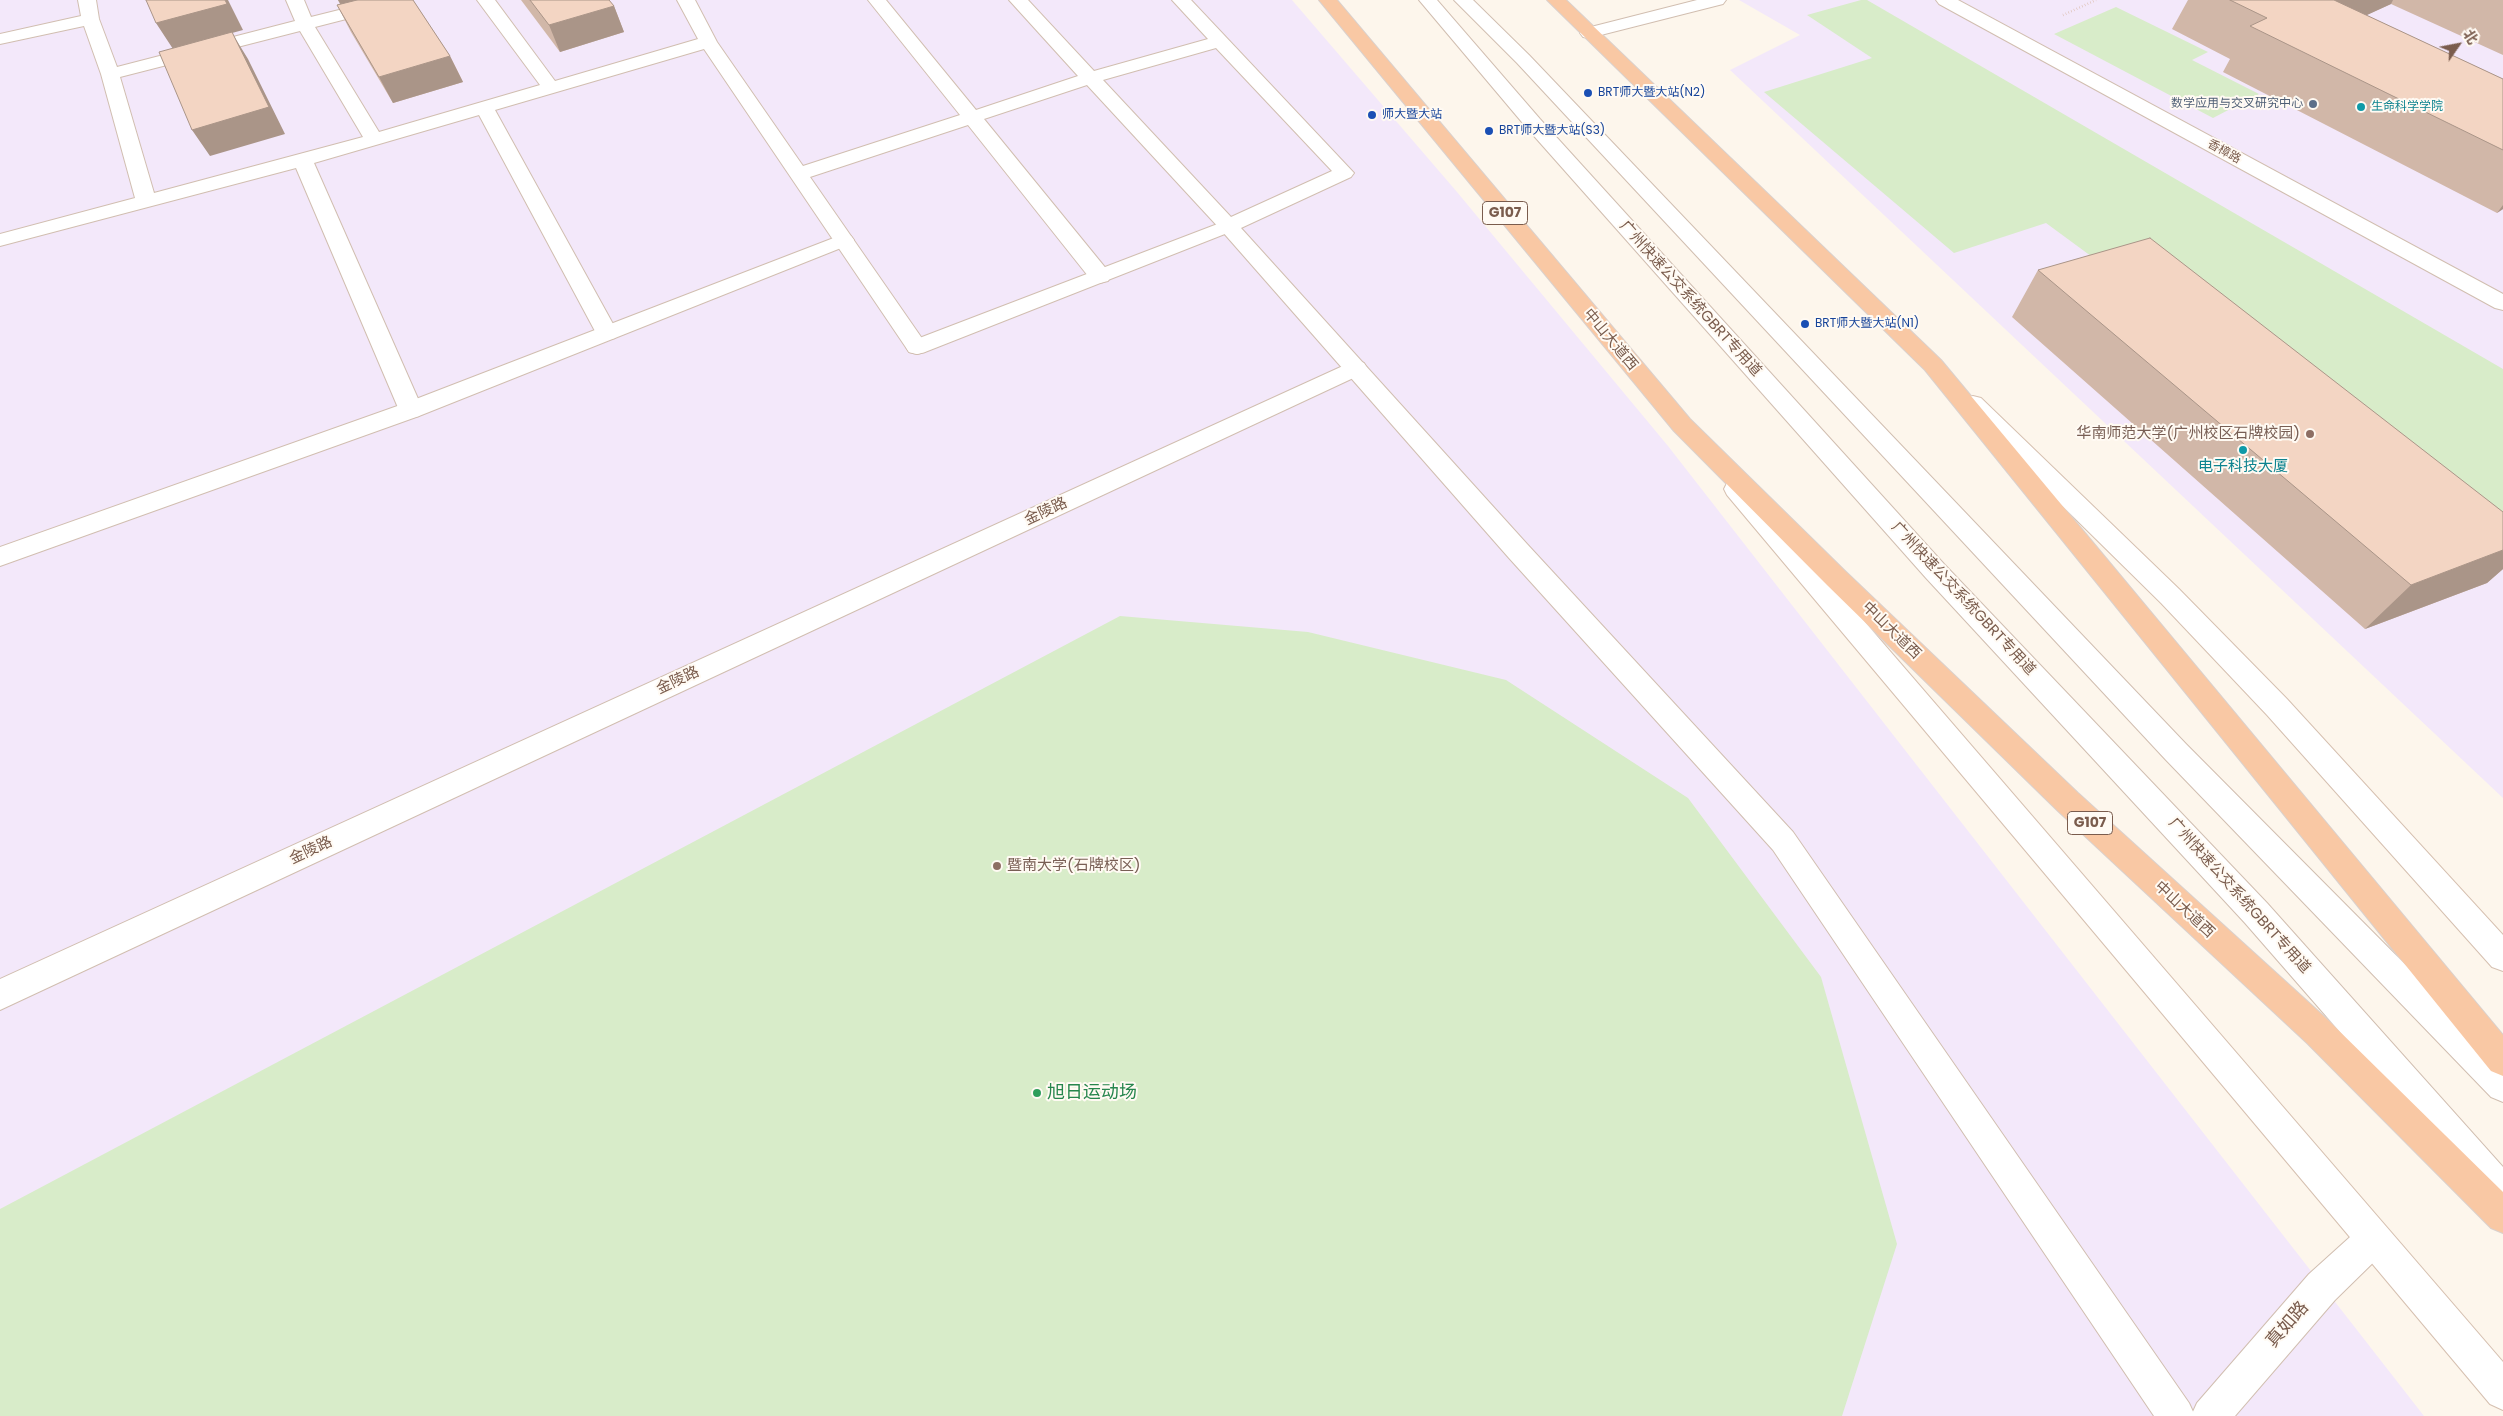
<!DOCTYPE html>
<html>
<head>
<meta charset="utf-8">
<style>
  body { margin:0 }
  #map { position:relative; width:2503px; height:1416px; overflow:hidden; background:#fdf6ec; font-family:Poppins,"Noto Sans SC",sans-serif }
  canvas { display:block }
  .north { position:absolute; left:2433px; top:20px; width:50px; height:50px; -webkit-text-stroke:4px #fffaf3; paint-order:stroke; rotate:57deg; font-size:14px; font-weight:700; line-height:20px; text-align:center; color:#7a5c4d }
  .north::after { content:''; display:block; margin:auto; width:18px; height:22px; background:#7a5c4d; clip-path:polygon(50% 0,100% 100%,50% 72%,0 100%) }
</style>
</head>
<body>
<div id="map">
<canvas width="2503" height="1416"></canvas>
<div class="north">北</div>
</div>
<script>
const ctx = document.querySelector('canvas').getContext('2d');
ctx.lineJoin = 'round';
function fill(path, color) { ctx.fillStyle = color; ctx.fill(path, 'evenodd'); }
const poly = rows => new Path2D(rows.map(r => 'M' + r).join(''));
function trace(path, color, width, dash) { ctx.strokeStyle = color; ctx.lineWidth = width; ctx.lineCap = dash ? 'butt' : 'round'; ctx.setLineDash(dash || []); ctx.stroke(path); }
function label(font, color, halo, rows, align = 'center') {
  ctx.font = font + ' Poppins,"Noto Sans SC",sans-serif'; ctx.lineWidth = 4; ctx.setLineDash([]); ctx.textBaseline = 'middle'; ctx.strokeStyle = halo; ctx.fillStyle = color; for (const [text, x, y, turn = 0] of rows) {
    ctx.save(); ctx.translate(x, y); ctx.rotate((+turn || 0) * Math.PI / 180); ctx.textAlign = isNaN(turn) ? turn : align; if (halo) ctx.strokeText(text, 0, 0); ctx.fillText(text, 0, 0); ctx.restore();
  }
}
fill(poly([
  [0,0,1292,0,1457,192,1668,446,2424,1416,0,1416],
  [1739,0,2503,0,2503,798,1730,70,1800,35]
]), '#f3e8fa');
fill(poly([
  [1861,0,1867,0,2503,369,2503,513,2469,534,2046,223,1954,253,1764,92,1872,58,1807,15],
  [2116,7,2208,52,2192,60,2259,94,2213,118,2054,34],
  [1120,616,1308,632,1506,680,1688,798,1821,977,1897,1244,1842,1416,0,1416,0,1209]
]), '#d8ecc9');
const service = poly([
  [78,0,96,0,99,19,117,67,295,21,286,0,304,0,311,17,379,0,408,0,405,4,315,27,379,132,540,85,477,0,495,0,555,81,698,39,677,0,695,0,717,42,803,166,960,115,868,0,886,0,976,110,1078,76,1009,0,1028,0,1094,71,1208,39,1172,0,1191,0,1354,173,1351,177,1241,228,1527,544,1793,832,2189,1403,2195,1416,2154,1416,1773,850,1509,558,1221,230,1087,85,984,119,1108,271,1111,276,1108,281,1100,283,1092,281,968,125,810,177,928,347,925,352,917,354,909,352,704,49,495,110,618,333,615,338,607,340,599,338,596,333,479,115,314,163,423,410,419,416,411,418,403,416,399,410,296,168,0,246,0,234,135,198,101,74,84,26,0,44,0,34,81,16,78,0],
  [300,31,363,137,154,193,120,77,300,31],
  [1216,48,1332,171,1231,217,1103,80,1216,48],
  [1419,0,1437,0,1540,119,1944,564,2267,903,2503,1167,2503,1210,2491,1205,2245,923,1926,578,1526,127,1419,0],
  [1454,0,1473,0,1529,55,2186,744,2503,1063,2503,1102,2491,1097,2166,760,1517,63,1454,0],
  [1697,0,1726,0,1723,4,1589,38,1583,37,1580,33,1583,29,1697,0],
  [1936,0,1958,0,2503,294,2503,310,2495,308,1939,4,1936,0]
]);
const minor = poly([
  [1228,220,1235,222,1238,226,1235,230,925,352,917,354,909,352,906,347,909,342,1228,220],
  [844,234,851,236,854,240,851,244,419,416,0,566,0,547,403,404,844,234],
  [1356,360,1364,363,1367,368,1364,373,0,1010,0,979,1356,360],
  [2372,1222,2384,1228,2390,1240,2384,1252,2335,1300,2235,1416,2191,1416,2197,1403,2309,1274,2360,1228,2372,1222]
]);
const secondary = poly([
  [1973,396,1981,398,2179,589,2287,699,2503,935,2503,971,2492,967,2267,715,2161,603,1965,410,1961,404,1965,398,1973,396],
  [1736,480,1745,483,2503,1362,2503,1410,2490,1404,1727,495,1724,489,1727,483,1736,480]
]);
const trunk = poly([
  [1319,0,1337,0,1690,419,1845,571,2078,793,2329,1021,2503,1192,2503,1233,2491,1228,2307,1043,2058,811,1827,585,1674,431,1319,0],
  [1547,0,1566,0,1941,360,2503,1035,2503,1076,2491,1071,1925,370,1547,0]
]);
trace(service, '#d1beb0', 2);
trace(minor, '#d1beb0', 2);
trace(secondary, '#d6c0b0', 2);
trace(trunk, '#dad1cd', 2);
trace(poly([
  [2063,15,2096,0]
]), '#d9b8a5', 2.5, [0.5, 2.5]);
fill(service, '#fff');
fill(minor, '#fff');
fill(secondary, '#fff');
fill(trunk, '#f9c8a4');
fill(poly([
  [338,0,413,0,450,56,463,82,393,103,351,32,337,5,340,4],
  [521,0,609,0,614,6,624,32,560,52],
  [2188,0,2503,0,2503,55,2391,4,2366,15,2503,79,2503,209,2497,213,2223,72,2230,59,2172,29],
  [2038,270,2503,512,2503,569,2487,583,2365,629,2012,317]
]), '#d1b7a8');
fill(poly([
  [225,0,228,0,243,30,232,33,248,59,285,134,210,156,192,130,173,49,156,23],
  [338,0,372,0,343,8],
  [2330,0,2393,0,2391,4,2302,45],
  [614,6,624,32,560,52,549,25],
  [450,56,463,82,393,103,379,77],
  [2503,205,2503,209,2497,213],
  [2503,550,2503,569,2487,583,2365,629,2411,585]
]), '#aa9588');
const building = poly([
  [146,0,225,0,227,4,156,23,146,0],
  [357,0,413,0,450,56,379,77,337,5,357,0],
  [530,0,609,0,614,6,549,25,530,0],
  [2230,0,2334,0,2503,79,2503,150,2250,26,2267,18,2230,0],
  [232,32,269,107,192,130,159,52,232,32],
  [2150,238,2503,512,2503,550,2411,585,2038,270,2150,238]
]);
fill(building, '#f3d5c3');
trace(building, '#aa9588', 1);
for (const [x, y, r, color] of [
  [1588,93,5,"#1a4fb4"],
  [2313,104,5,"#5c6f8a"],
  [2361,107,5,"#0f9aa8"],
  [1372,115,5,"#1a4fb4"],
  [1489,131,5,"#1a4fb4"],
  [1805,324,5,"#1a4fb4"],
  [2310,434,5,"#8d6e63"],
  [2243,450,5,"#0f9aa8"],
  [997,866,5,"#8d6e63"],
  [1037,1093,5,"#2e9e5b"]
]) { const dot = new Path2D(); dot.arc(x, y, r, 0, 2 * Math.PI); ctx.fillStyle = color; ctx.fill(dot); trace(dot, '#fffaf3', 2); }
label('12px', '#164399', '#fffaf3', [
  ["BRT师大暨大站(N2)",1598,93],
  ["师大暨大站",1382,115],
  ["BRT师大暨大站(S3)",1499,131],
  ["BRT师大暨大站(N1)",1815,324]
], 'left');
label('12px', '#4e5e75', '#fffaf3', [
  ["数学应用与交叉研究中心",2303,104]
], 'right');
label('12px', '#0d838f', '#fffaf3', [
  ["生命科学学院",2371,107]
], 'left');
label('12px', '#7a5c4d', '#fffaf3', [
  ["香樟路",2224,152,29]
]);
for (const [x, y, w] of [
  [1505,213,45],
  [2090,823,45]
]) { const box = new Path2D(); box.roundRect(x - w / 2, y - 11.5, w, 23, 4); ctx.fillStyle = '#fffaf3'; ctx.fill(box); trace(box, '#7a5c4d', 1); }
label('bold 14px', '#7a5c4d', null, [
  ["G107",1505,213],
  ["G107",2090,823]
]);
label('15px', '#7a5c4d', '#fffaf3', [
  ["广州快速公交系统GBRT专用道",1690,299,48],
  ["中山大道西",1610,340,50],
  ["金陵路",1046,512,-25],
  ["广州快速公交系统GBRT专用道",1963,599,47],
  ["中山大道西",1891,631,44],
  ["金陵路",678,681,-25],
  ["金陵路",311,851,-25],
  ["广州快速公交系统GBRT专用道",2239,896,48],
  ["中山大道西",2184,910,43]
]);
label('15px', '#785e54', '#fffaf3', [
  ["华南师范大学(广州校区石牌校园)",2300,434],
  ["暨南大学(石牌校区)",1007,866,"left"]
], 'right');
label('15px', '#0d838f', '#fffaf3', [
  ["电子科技大厦",2243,467]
]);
label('18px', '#27864d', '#fffaf3', [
  ["旭日运动场",1047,1093]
], 'left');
label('18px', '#7a5c4d', '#fffaf3', [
  ["真如路",2288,1325,-49]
]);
</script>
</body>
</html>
